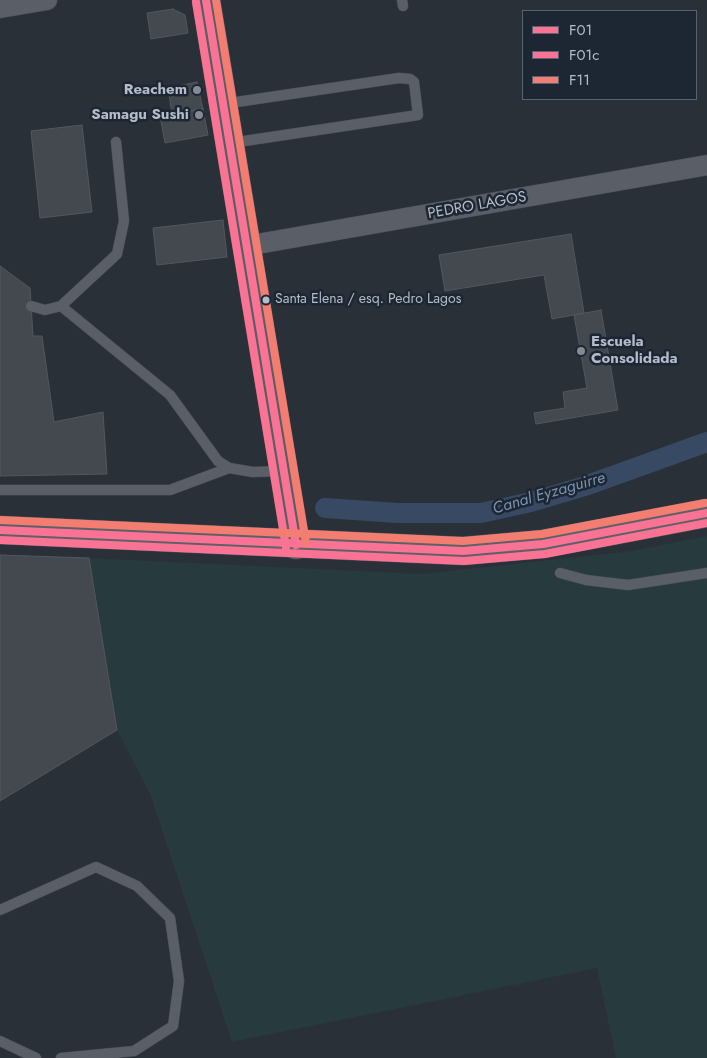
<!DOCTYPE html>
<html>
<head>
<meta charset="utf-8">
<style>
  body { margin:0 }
  #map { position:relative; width:707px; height:1058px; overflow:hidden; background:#2a3038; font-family:Jost,sans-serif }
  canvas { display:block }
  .legend { position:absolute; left:522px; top:10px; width:175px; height:90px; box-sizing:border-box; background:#1d2633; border:1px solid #59626f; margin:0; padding:6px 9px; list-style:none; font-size:15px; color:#b4bcc9 }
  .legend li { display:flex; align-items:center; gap:10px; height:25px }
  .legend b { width:25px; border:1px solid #59626f }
</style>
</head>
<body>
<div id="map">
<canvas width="707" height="1058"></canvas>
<ul class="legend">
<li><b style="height:6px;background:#fa7394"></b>F01</li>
<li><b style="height:6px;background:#fa7394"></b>F01c</li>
<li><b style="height:6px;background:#f37d71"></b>F11</li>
</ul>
</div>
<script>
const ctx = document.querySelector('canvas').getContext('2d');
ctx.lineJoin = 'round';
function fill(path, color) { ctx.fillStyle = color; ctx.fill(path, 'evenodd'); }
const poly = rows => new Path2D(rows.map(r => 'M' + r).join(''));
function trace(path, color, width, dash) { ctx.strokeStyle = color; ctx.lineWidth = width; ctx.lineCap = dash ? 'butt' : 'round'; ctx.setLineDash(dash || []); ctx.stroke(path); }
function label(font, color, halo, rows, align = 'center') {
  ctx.font = font + ' Jost,sans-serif'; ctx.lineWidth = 5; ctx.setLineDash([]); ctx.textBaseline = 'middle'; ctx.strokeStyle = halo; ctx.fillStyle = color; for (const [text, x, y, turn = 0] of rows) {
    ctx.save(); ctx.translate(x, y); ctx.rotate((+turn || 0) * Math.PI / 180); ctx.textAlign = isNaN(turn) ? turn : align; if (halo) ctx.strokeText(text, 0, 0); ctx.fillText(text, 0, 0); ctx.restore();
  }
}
fill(poly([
  [707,536,707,1058,616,1058,597,968,232,1042,150,794,117,730,89,558,421,574,632,551]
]), '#273a3e');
trace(poly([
  [325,508,397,513,481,513,531,502,585,486,707,442]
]), '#384963', 20);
const building = poly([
  [173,9,185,15,188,33,151,39,147,13,173,9],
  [197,82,203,109,172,114,168,88,197,82],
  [203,109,208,135,165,143,160,116,203,109],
  [82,125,92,212,40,218,31,131,82,125],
  [223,220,227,257,157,265,153,228,223,220],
  [571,234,584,313,552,319,544,275,445,291,439,255,571,234],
  [0,266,30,288,33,336,42,336,54,422,103,412,107,474,0,476,0,266],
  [601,310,618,410,536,424,534,413,565,408,563,392,587,388,574,315,601,310],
  [0,555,89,558,117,730,0,801,0,555]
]);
fill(building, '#444950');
trace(building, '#52575f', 1);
const lane = poly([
  [402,0,403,6],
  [223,104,399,78,410,79,414,82,418,115,231,143],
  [31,306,45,310,61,306,170,395,218,461,229,468,253,472,283,471],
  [61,306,117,254,124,221,116,142],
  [0,490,170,490,229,468],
  [560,573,586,580,628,585,707,573],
  [0,910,96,867,137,886,170,918,179,981,173,1026,134,1051,61,1058],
  [0,1041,36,1058]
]);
const street = poly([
  [0,8,47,0],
  [246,246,707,165]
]);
const secondary = poly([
  [206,0,296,545]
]);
const primary = poly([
  [0,530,463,551,543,544,707,513]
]);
trace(lane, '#484c53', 11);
trace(street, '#484c53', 21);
trace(secondary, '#484c53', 29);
trace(primary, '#484c55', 29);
trace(lane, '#5a5e66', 10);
trace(street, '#5a5e66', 20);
trace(secondary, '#595d64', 28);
trace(primary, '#5c6168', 28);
trace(poly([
  [206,0,296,545],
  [0,530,463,551,543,544,707,513]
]), '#fa7394', 8);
trace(poly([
  [196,2,286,547],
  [0,540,464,561,545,554,707,523]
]), '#fa7394', 8);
trace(poly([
  [216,0,306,543],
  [0,520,463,541,542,534,705,503]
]), '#f37d71', 8);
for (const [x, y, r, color] of [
  [197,90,5,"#848b96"],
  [199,115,5,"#848b96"],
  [266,300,4.5,"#b4bcc9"],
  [581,351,5,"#848b96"]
]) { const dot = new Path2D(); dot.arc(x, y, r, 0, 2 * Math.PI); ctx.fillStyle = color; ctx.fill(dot); trace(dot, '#1d2633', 2); }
label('14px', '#b4bcc9', '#1d2633', [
  ["Santa Elena / esq. Pedro Lagos",275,300]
], 'left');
label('bold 15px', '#b4bcc9', '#1d2633', [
  ["Reachem",187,90],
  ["Samagu Sushi",189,115],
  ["Escuela",591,342,"left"],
  ["Consolidada",591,359,"left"]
], 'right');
label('15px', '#b4bcc9', '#1d2633', [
  ["PEDRO LAGOS",477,206,-10]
]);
label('italic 16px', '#7c92b1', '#1d2633', [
  ["Canal Eyzaguirre",549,494,-16]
]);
</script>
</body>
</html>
